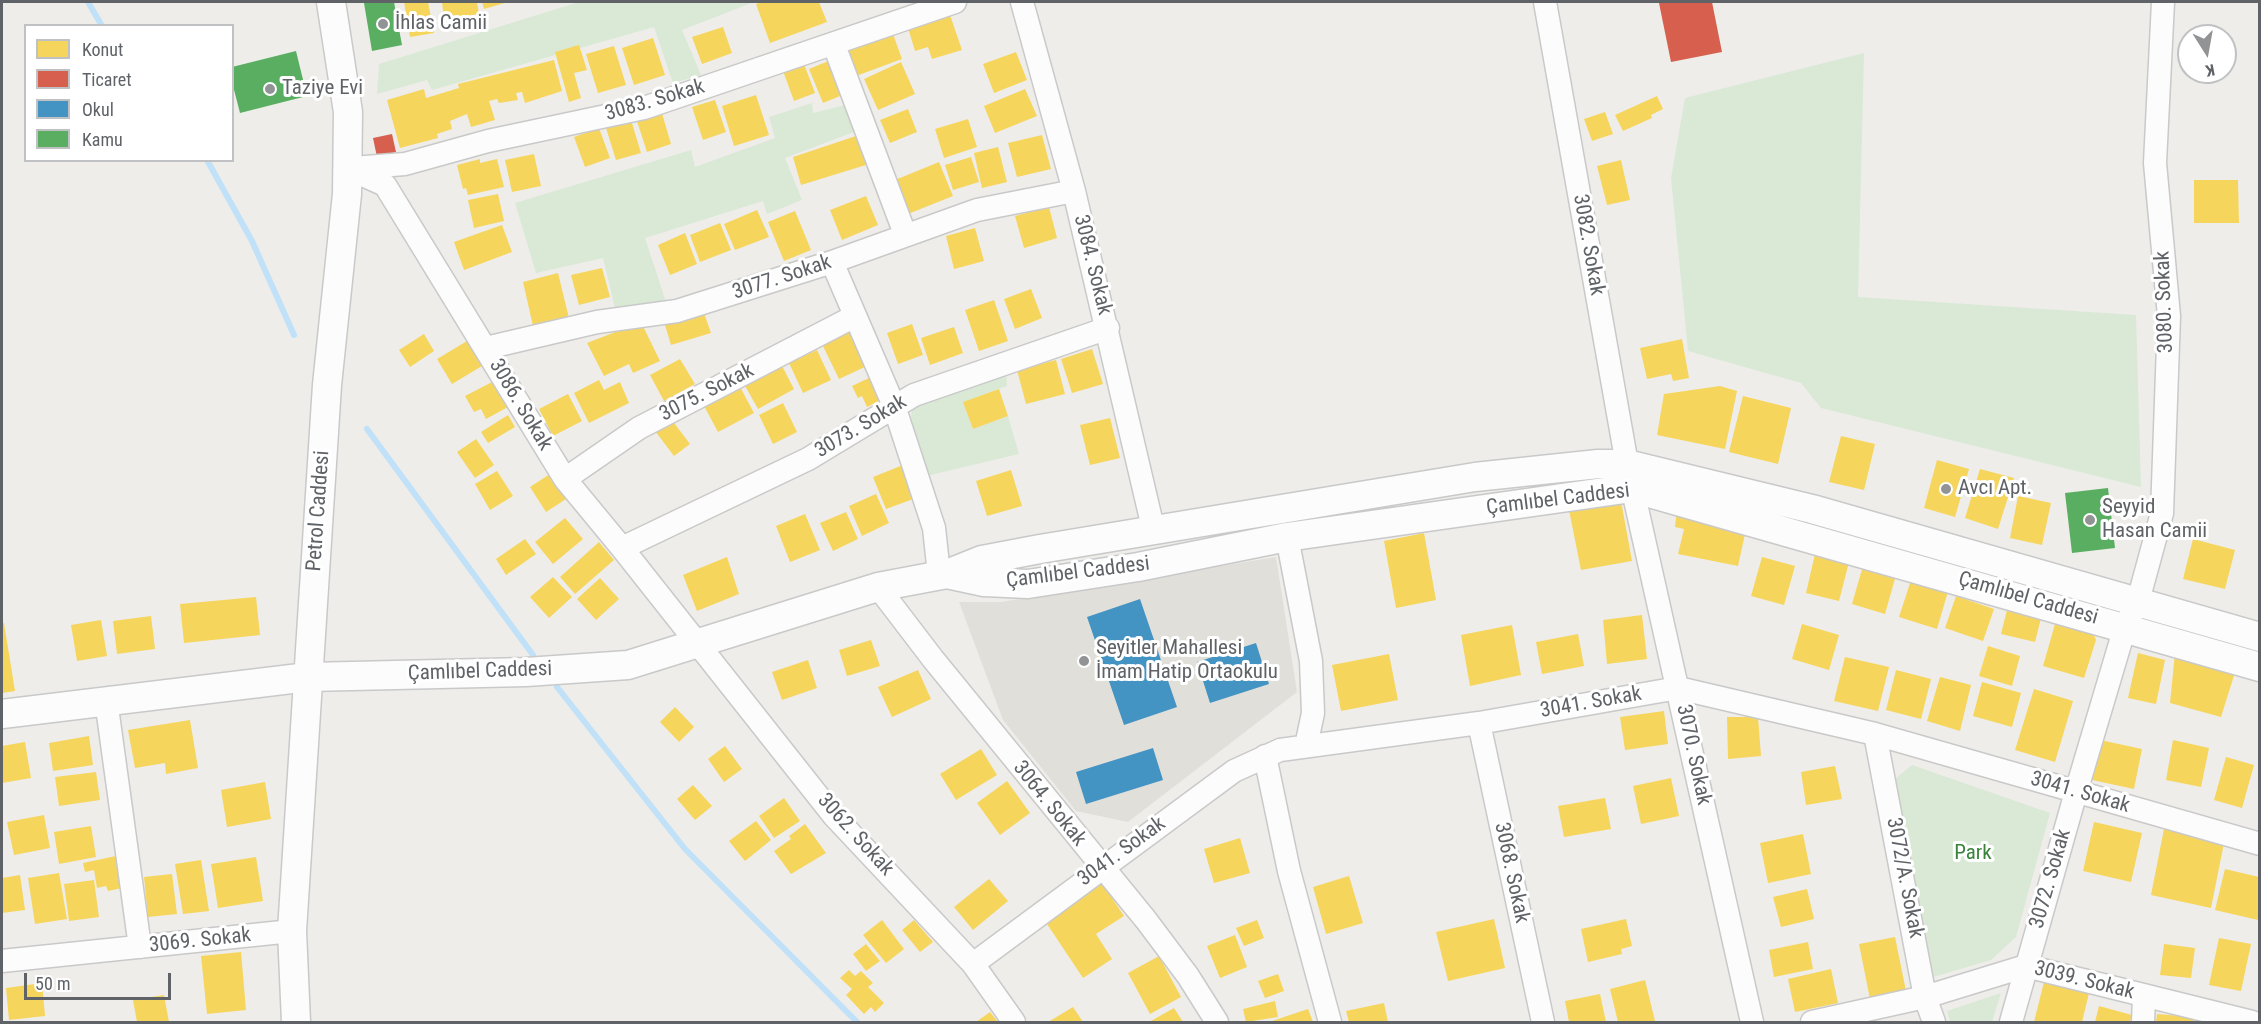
<!DOCTYPE html>
<html>
<head>
<meta charset="utf-8">
<style>
  body { margin:0 }
  #map { position:relative; width:2261px; height:1024px; overflow:hidden; background:#eeedea; font-family:"Roboto Condensed",sans-serif }
  canvas { display:block }
  .frame { position:absolute; inset:0; border:3px solid #5f6367; pointer-events:none }
  .legend { position:absolute; left:24px; top:24px; width:210px; height:138px; box-sizing:border-box; background:#fff; border:2px solid #bfc1c2; margin:0; padding:8px 10px; list-style:none; font-size:18px; color:#5f6367 }
  .legend li { display:flex; align-items:center; gap:12px; height:30px }
  .legend b { width:30px; border:2px solid #bfc1c2 }
  .north { position:absolute; left:2177px; top:24px; width:60px; height:60px; box-sizing:border-box; background:#fff; border:2px solid #bfc1c2; border-radius:50%; rotate:169deg; font-size:16px; font-weight:700; line-height:24px; text-align:center; color:#5f6367 }
  .north::after { content:''; display:block; margin:auto; width:21px; height:27px; background:#919395; clip-path:polygon(50% 0,100% 100%,50% 72%,0 100%) }
  .scale { position:absolute; left:24px; top:973px; width:147px; height:27px; box-sizing:border-box; border:3px solid #5f6367; border-top:0; padding-left:8px; font-size:18px; line-height:21px; white-space:nowrap; color:#5f6367; -webkit-text-stroke:4px #fff; paint-order:stroke }
</style>
</head>
<body>
<div id="map">
<canvas width="2261" height="1024"></canvas>
<div class="frame"></div>
<ul class="legend">
<li><b style="height:16px;background:#f6d55c"></b>Konut</li>
<li><b style="height:16px;background:#d6604d"></b>Ticaret</li>
<li><b style="height:16px;background:#4393c3"></b>Okul</li>
<li><b style="height:16px;background:#5aae61"></b>Kamu</li>
</ul>
<div class="north">K</div>
<div class="scale">50 m</div>
</div>
<script>
const ctx = document.querySelector('canvas').getContext('2d');
ctx.lineJoin = 'round';
function fill(path, color) { ctx.fillStyle = color; ctx.fill(path, 'evenodd'); }
const poly = rows => new Path2D(rows.map(r => 'M' + r).join(''));
function trace(path, color, width, dash) { ctx.strokeStyle = color; ctx.lineWidth = width; ctx.lineCap = dash ? 'butt' : 'round'; ctx.setLineDash(dash || []); ctx.stroke(path); }
function label(font, color, halo, rows, align = 'center') {
  ctx.font = font + ' "Roboto Condensed",sans-serif'; ctx.lineWidth = 6; ctx.setLineDash([]); ctx.textBaseline = 'middle'; ctx.strokeStyle = halo; ctx.fillStyle = color; for (const [text, x, y, turn = 0] of rows) {
    ctx.save(); ctx.translate(x, y); ctx.rotate((+turn || 0) * Math.PI / 180); ctx.textAlign = isNaN(turn) ? turn : align; if (halo) ctx.strokeText(text, 0, 0); ctx.fillText(text, 0, 0); ctx.restore();
  }
}
fill(poly([
  [1276,557,1297,692,1128,822,1076,811,1003,720,959,602,1001,602]
]), '#e1dfda');
fill(poly([
  [579,2,754,2,682,30,701,75,673,83,654,27,432,90,427,80,377,94,379,64],
  [1864,53,1858,297,2136,315,2141,487,1821,408,1801,383,1688,351,1671,178,1685,98],
  [812,103,813,113,845,105,854,132,785,158,802,200,767,214,763,201,645,238,666,302,616,312,603,258,536,273,515,203,691,150,695,167,775,138,769,117],
  [1006,373,1007,386,964,402,973,429,1008,416,1019,454,926,476,911,419,912,408],
  [1912,765,2050,813,2016,937,1991,960,1933,977,1891,782],
  [2001,993,1992,1022,1950,1022,1947,1011]
]), '#d9e9d6');
fill(poly([
  [404,2,428,2,434,33,410,37],
  [442,2,477,2,479,14,444,20],
  [482,2,508,2,484,9],
  [762,2,819,2,827,22,770,43,756,4],
  [950,15,962,50,932,59,928,47,915,51,908,28],
  [723,27,732,53,702,64,692,37],
  [893,34,902,59,856,76,845,46],
  [653,38,665,75,634,85,622,48],
  [579,45,587,70,574,73,581,98,569,102,555,52],
  [614,46,626,85,598,93,586,54],
  [1016,52,1027,80,994,93,983,64],
  [554,60,562,91,525,103,522,92,516,93,518,100,499,103,497,99,489,101,495,120,471,127,467,114,450,121,452,129,437,134,438,138,400,148,387,100,424,89,426,98,459,88,458,84],
  [831,60,845,94,823,103,809,69],
  [901,62,915,94,878,110,864,79],
  [804,64,815,93,794,101,783,71],
  [1025,89,1037,116,995,133,984,106],
  [756,95,769,135,734,146,722,106],
  [1657,96,1663,109,1651,115,1652,118,1623,131,1615,115],
  [715,100,726,132,703,140,692,107],
  [908,109,917,132,890,143,880,120],
  [661,110,671,144,647,152,636,118],
  [1605,112,1613,134,1592,141,1584,119],
  [968,119,977,147,944,158,935,129],
  [631,120,641,153,616,160,606,128],
  [599,128,610,158,585,167,574,137],
  [859,135,869,164,801,185,793,157],
  [1042,135,1051,169,1017,177,1008,143],
  [998,147,1007,182,982,188,974,153],
  [534,154,541,186,512,192,505,160],
  [971,157,979,182,953,190,945,165],
  [480,159,480,163,497,159,504,187,468,195,466,188,463,189,457,165],
  [1621,160,1630,200,1607,205,1597,166],
  [939,162,953,196,908,214,895,180],
  [2194,180,2238,180,2239,223,2194,223],
  [498,194,504,221,474,228,468,200],
  [866,196,878,225,842,240,830,210],
  [1049,207,1057,238,1024,248,1015,216],
  [757,210,769,237,735,250,724,224],
  [795,211,811,250,784,261,768,222],
  [720,223,731,250,700,262,690,235],
  [502,225,512,252,464,270,454,242],
  [975,228,984,261,954,269,946,236],
  [685,233,697,264,670,275,658,245],
  [602,268,610,297,579,305,571,275],
  [558,273,569,318,533,326,523,282],
  [1031,289,1042,318,1015,329,1004,299],
  [994,300,1008,341,979,351,965,310],
  [704,313,711,333,671,345,665,325],
  [641,322,660,361,633,373,629,364,604,376,587,343],
  [912,324,923,355,898,364,887,333],
  [954,327,963,353,930,365,921,338],
  [851,330,869,365,839,379,822,344],
  [424,334,434,351,410,367,399,350],
  [1682,339,1689,378,1673,381,1671,374,1647,379,1640,348],
  [467,341,482,366,452,384,437,359],
  [1092,349,1103,384,1072,393,1061,359],
  [817,350,831,380,803,393,789,363],
  [680,359,695,384,664,401,650,375],
  [1056,360,1065,394,1026,404,1017,370],
  [781,364,794,389,758,409,744,384],
  [869,378,881,400,867,407,862,396,858,398,852,386],
  [599,380,604,390,620,382,629,403,589,423,574,393],
  [494,381,508,407,486,419,481,409,474,412,465,396],
  [739,385,754,413,718,432,703,404],
  [1720,386,1737,391,1725,449,1657,435,1664,394],
  [999,389,1008,416,973,429,963,402],
  [568,394,582,421,553,436,539,409],
  [1743,396,1791,408,1778,464,1729,452],
  [783,403,797,432,773,444,759,415],
  [508,415,515,427,488,443,481,432],
  [1110,418,1120,458,1090,465,1080,425],
  [671,419,690,444,674,456,655,431],
  [1841,436,1875,444,1864,490,1829,482],
  [476,439,494,465,475,478,457,452],
  [1937,460,1969,469,1955,517,1924,508],
  [903,465,916,498,886,509,873,477],
  [1980,469,2014,478,1998,529,1965,518],
  [1011,470,1022,506,987,516,976,481],
  [497,471,513,496,490,510,475,484],
  [550,474,566,499,546,512,530,487],
  [876,494,889,523,862,536,849,506],
  [2018,496,2051,503,2042,545,2010,538],
  [1621,501,1632,561,1581,570,1569,510],
  [1677,509,1747,525,1738,566,1678,554,1684,529,1675,527],
  [846,512,858,539,833,551,820,523],
  [805,514,820,550,790,562,776,526],
  [565,518,583,539,553,564,535,542],
  [1424,533,1436,600,1396,608,1384,541],
  [525,539,536,554,506,575,496,559],
  [2193,539,2235,550,2225,589,2183,579],
  [599,542,614,560,575,594,560,577],
  [1815,554,1849,562,1839,601,1806,593],
  [727,557,739,594,697,611,683,575],
  [1762,557,1795,566,1784,605,1751,596],
  [1863,566,1896,575,1885,614,1852,604],
  [553,577,572,597,549,618,530,597],
  [1912,577,1949,588,1937,629,1899,617],
  [600,578,619,599,596,620,577,599],
  [1956,596,1994,609,1983,641,1945,628],
  [256,597,260,635,184,643,180,604],
  [2008,606,2042,614,2035,642,2001,634],
  [1642,615,1647,659,1607,664,1603,620],
  [151,616,155,649,117,654,113,621],
  [101,620,107,656,77,661,71,625],
  [2,623,4,623,15,691,2,693],
  [1802,624,1839,635,1829,670,1792,659],
  [2055,624,2092,630,2096,640,2084,678,2043,666],
  [1512,625,1521,675,1470,686,1461,635],
  [1578,634,1584,666,1542,674,1536,642],
  [871,640,880,666,847,676,839,650],
  [1988,646,2020,656,2012,686,1979,676],
  [2138,653,2165,660,2156,704,2128,698],
  [2175,653,2236,669,2221,717,2170,703],
  [1389,654,1398,700,1341,711,1332,665],
  [1845,657,1889,667,1878,711,1834,701],
  [808,660,817,688,782,700,772,672],
  [918,670,931,699,892,717,878,687],
  [1896,670,1931,679,1921,719,1886,710],
  [1940,677,1971,685,1960,731,1927,721],
  [1982,682,2021,693,2012,727,1973,716],
  [2034,689,2073,701,2055,762,2015,750],
  [675,707,694,727,679,742,660,722],
  [1664,711,1668,744,1625,750,1620,717],
  [1727,717,1758,717,1761,756,1728,759],
  [190,720,198,768,166,774,165,763,135,768,128,730],
  [89,736,93,765,53,771,49,743],
  [2100,740,2142,749,2134,789,2092,780],
  [2173,740,2209,748,2201,787,2166,780],
  [25,742,31,778,2,783,2,746],
  [725,746,742,769,724,782,708,759],
  [981,749,997,775,956,800,940,774],
  [2226,757,2254,765,2242,808,2214,800],
  [1835,766,1842,799,1806,805,1801,772],
  [96,772,100,800,59,806,55,777],
  [1671,778,1679,816,1641,824,1633,786],
  [1007,781,1030,813,1000,835,977,803],
  [265,782,271,819,227,827,221,790],
  [693,785,712,806,695,820,677,799],
  [784,798,800,821,774,838,759,816],
  [1605,798,1611,829,1564,837,1558,806],
  [44,815,50,848,14,855,7,822],
  [756,821,771,840,745,861,729,841],
  [2094,822,2142,833,2131,882,2083,871],
  [805,824,826,853,791,874,774,851,791,839,789,836],
  [91,826,96,857,59,864,54,832],
  [2164,829,2224,843,2211,908,2151,895],
  [1803,834,1811,874,1768,883,1760,843],
  [1240,838,1250,873,1214,883,1204,849],
  [116,856,122,888,108,891,106,886,97,888,94,870,85,872,83,863],
  [256,857,263,901,218,908,211,864],
  [201,860,209,911,183,914,175,864],
  [2225,869,2259,877,2258,920,2215,910],
  [59,873,67,919,35,924,28,878],
  [172,874,177,914,148,917,144,877],
  [20,875,25,910,2,913,2,878],
  [1349,876,1363,923,1326,934,1313,887],
  [989,879,1008,901,973,930,954,907],
  [94,880,99,917,69,921,64,884],
  [1100,880,1124,916,1096,934,1112,959,1083,978,1043,918],
  [1807,889,1814,919,1781,927,1773,897],
  [1494,919,1505,968,1448,981,1436,932],
  [1626,919,1632,946,1621,949,1622,954,1588,962,1581,929],
  [882,920,904,949,886,963,863,935],
  [914,920,933,942,920,952,902,930],
  [1257,920,1264,938,1244,946,1236,928],
  [1235,935,1247,967,1220,978,1207,946],
  [1895,937,1906,991,1870,999,1859,944],
  [2219,938,2251,944,2241,991,2209,985],
  [1808,942,1813,969,1774,977,1769,950],
  [866,944,880,961,866,971,853,954],
  [2164,944,2195,948,2191,978,2160,975],
  [241,952,246,1010,207,1014,201,956],
  [1159,956,1181,997,1150,1014,1128,973],
  [1831,969,1838,1003,1795,1012,1788,979],
  [849,970,855,976,861,971,873,983,868,987,884,1003,875,1012,871,1007,864,1014,846,995,852,989,840,978],
  [1278,974,1284,991,1265,998,1258,981],
  [1645,980,1655,1021,1618,1022,1610,989],
  [2044,982,2089,993,2082,1022,2034,1022],
  [42,983,45,1016,9,1020,6,988],
  [1600,994,1606,1022,1569,1022,1565,1001],
  [164,995,169,1022,137,1022,133,1000],
  [1275,1001,1278,1017,1246,1022,1243,1009],
  [1384,1003,1388,1022,1349,1022,1346,1011],
  [2099,1006,2132,1015,2130,1022,2095,1022],
  [1073,1007,1083,1022,1048,1022],
  [1174,1008,1183,1022,1149,1022],
  [1308,1009,1313,1022,1269,1022],
  [990,1012,998,1022,976,1022],
  [2157,1014,2194,1017,2193,1022,2156,1022]
]), '#f6d55c');
fill(poly([
  [1669,2,1712,2,1722,52,1671,62,1659,3],
  [392,134,396,152,377,157,373,138]
]), '#d6604d');
fill(poly([
  [1140,599,1177,707,1124,725,1087,617],
  [1256,643,1269,684,1210,703,1197,662],
  [1153,748,1163,780,1086,804,1076,772]
]), '#4393c3');
fill(poly([
  [372,2,394,2,402,45,372,51,364,3],
  [296,51,307,96,240,113,232,82,232,67],
  [2108,488,2115,548,2072,553,2065,493]
]), '#5aae61');
trace(poly([
  [88,2,102,26],
  [207,160,252,241,294,335],
  [367,429,533,655],
  [557,687,685,849,857,1022]
]), '#c0e1f7', 6);
const minor = poly([
  [1022,2,1074,191,1154,532],
  [1545,2,1627,464,1752,1022],
  [834,45,905,234],
  [347,168,385,185,565,479,622,548,834,816,973,964,1014,1022],
  [352,168,405,164,488,141,644,108,955,2],
  [832,262,894,406,934,528,939,574],
  [486,348,597,322,677,311,832,262,977,210,1074,191],
  [565,479,639,428,855,316],
  [1287,537,1311,661,1313,713,1306,746],
  [622,548,808,459,914,395,1108,328],
  [878,587,933,659,1146,920,1188,976,1217,1022],
  [106,700,140,947],
  [1479,723,1543,1022],
  [1875,734,1925,997,1934,1022],
  [1265,756,1289,871,1330,1022],
  [2,961,292,931],
  [973,964,1234,771,1280,750,1479,723,1678,688,1875,734,2260,844],
  [1812,1022,1925,997,2026,966,2252,1022],
  [2011,1022,2076,792,2125,627,2138,601,2162,513,2169,316,2155,163,2163,2],
  [2143,1022,2144,996]
]);
const tertiary = poly([
  [2260,637,1812,509,1627,464,1598,464,1475,477,1040,549,982,560,947,574,984,582,1028,584,1138,567,1287,537,1632,488,2260,667],
  [2,714,308,677,526,672,628,665,878,587,947,574],
  [296,1022,292,931,327,385,347,194,348,112,331,2]
]);
trace(minor, '#c9c9c9', 25);
trace(tertiary, '#c9c9c9', 31);
trace(minor, '#fcfcfc', 22);
trace(tertiary, '#fcfcfc', 28);
for (const [x, y, r, color] of [
  [383,24,6,"#919395"],
  [270,89,6,"#919395"],
  [1946,489,6,"#919395"],
  [2090,520,6,"#919395"],
  [1084,661,6,"#919395"]
]) { const dot = new Path2D(); dot.arc(x, y, r, 0, 2 * Math.PI); ctx.fillStyle = color; ctx.fill(dot); trace(dot, '#fff', 2); }
label('21px', '#5f6367', '#fff', [
  ["İhlas Camii",395,24],
  ["Taziye Evi",282,89],
  ["Avcı Apt.",1958,489],
  ["Seyyid",2102,508],
  ["Hasan Camii",2102,532],
  ["Seyitler Mahallesi",1096,649],
  ["İmam Hatip Ortaokulu",1096,673]
], 'left');
label('21px', '#5f6367', '#fff', [
  ["3083. Sokak",655,101,-16],
  ["3082. Sokak",1588,245,80],
  ["3084. Sokak",1092,265,76],
  ["3077. Sokak",782,278,-18],
  ["3080. Sokak",2165,302,-92],
  ["3075. Sokak",707,393,-27],
  ["3086. Sokak",520,405,59],
  ["3073. Sokak",861,427,-31],
  ["Çamlıbel Caddesi",1558,500,-7],
  ["Petrol Caddesi",319,511,-86],
  ["Çamlıbel Caddesi",1078,573,-7],
  ["Çamlıbel Caddesi",2028,599,16],
  ["Çamlıbel Caddesi",480,672,-2],
  ["3041. Sokak",1591,703,-10],
  ["3070. Sokak",1693,755,78],
  ["3041. Sokak",2080,793,16],
  ["3064. Sokak",1049,804,51],
  ["3062. Sokak",855,835,48],
  ["3041. Sokak",1122,852,-36],
  ["3068. Sokak",1511,873,78],
  ["3072/A. Sokak",1904,878,79],
  ["3072. Sokak",2051,879,-74],
  ["3069. Sokak",200,941,-6],
  ["3039. Sokak",2084,981,14]
]);
label('21px', '#39843a', '#fff', [
  ["Park",1973,854]
]);
</script>
</body>
</html>
